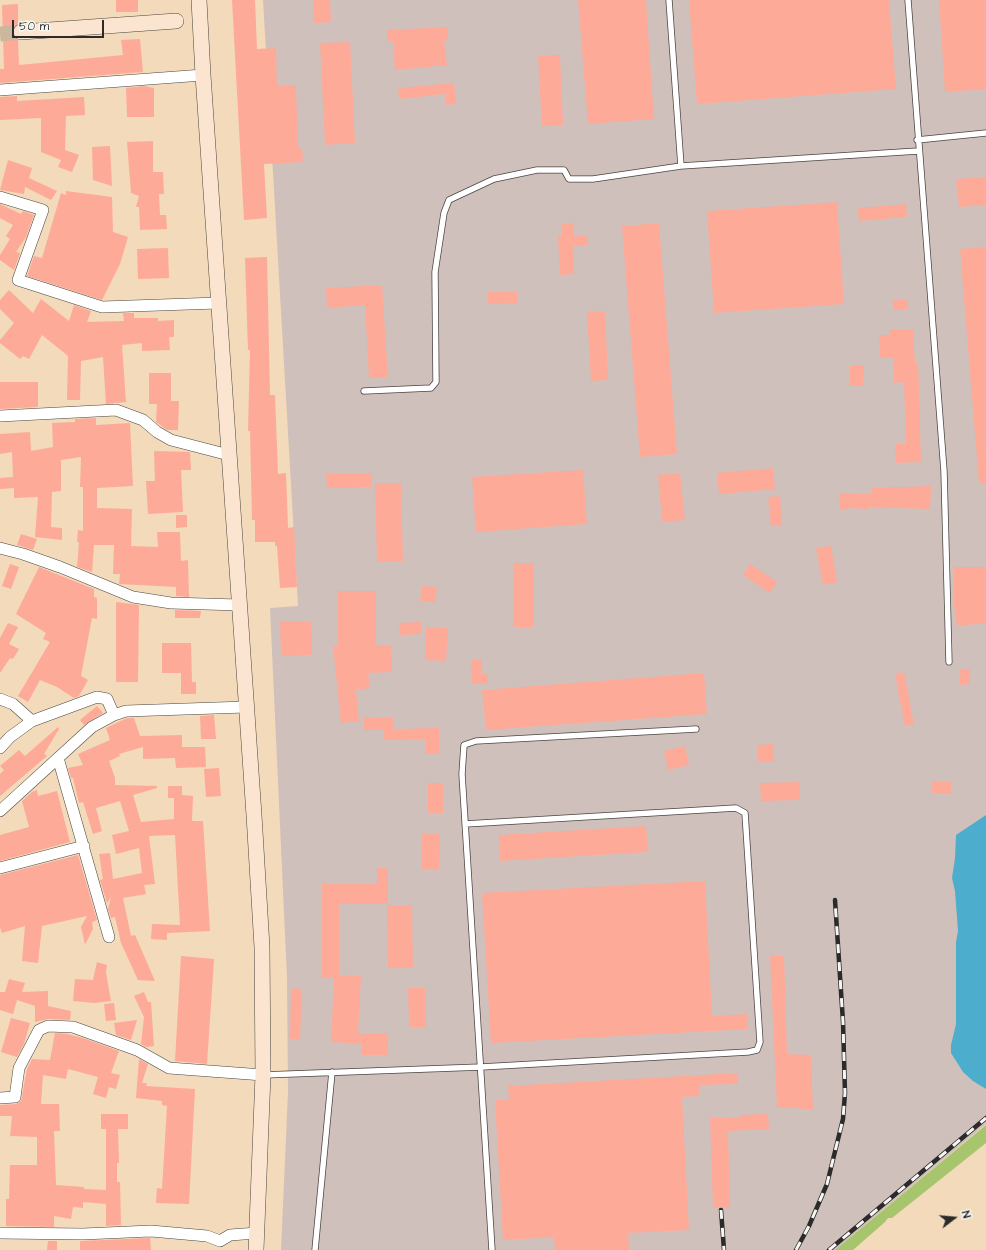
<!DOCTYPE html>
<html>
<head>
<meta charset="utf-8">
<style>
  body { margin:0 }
  #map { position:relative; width:986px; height:1250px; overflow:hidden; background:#f3daba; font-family:"Architects Daughter",sans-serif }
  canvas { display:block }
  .north { position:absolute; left:934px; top:1198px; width:40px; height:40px; -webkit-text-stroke:3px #f6f6f2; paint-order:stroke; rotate:74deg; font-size:11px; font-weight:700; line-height:16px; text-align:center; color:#2b2b2b }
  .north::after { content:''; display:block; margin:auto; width:14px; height:18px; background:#2b2b2b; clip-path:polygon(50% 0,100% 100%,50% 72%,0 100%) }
  .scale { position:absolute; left:12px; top:20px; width:92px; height:18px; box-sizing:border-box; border:2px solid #2b2b2b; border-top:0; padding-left:5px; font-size:12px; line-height:14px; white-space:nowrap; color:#2b2b2b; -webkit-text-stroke:3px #f6f6f2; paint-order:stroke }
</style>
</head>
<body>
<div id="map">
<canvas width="986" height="1250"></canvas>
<div class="north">N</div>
<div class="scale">50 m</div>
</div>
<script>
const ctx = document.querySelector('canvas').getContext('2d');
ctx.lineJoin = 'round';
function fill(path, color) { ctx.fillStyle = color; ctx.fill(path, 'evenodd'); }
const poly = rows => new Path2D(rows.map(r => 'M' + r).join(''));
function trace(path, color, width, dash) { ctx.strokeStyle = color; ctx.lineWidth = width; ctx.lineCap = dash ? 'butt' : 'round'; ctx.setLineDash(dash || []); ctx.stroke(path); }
fill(poly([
  [263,0,986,0,986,1124,835,1250,281,1250,288,1092,287,978,270,608,298,606]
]), '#d0c0bc');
fill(poly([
  [986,1125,986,1143,892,1218,888,1218,885,1222,853,1250,835,1250]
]), '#a7c56d');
fill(poly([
  [986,815,986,1089,973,1081,963,1072,951,1053,951,1045,956,1024,956,942,958,931,955,891,952,878,955,858,956,835]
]), '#4dadcc');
fill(poly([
  [116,0,138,0,138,12,116,12],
  [232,0,255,0,257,49,276,48,277,86,296,85,298,148,302,148,303,162,264,164,267,218,244,220],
  [313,0,330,0,331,22,314,23],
  [578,0,646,0,654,119,588,124],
  [689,0,889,0,896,89,697,104],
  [939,0,986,0,986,89,945,92],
  [18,4,18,24,13,28,12,32,14,37,18,40,19,65,123,55,121,40,140,39,143,72,0,83,0,69,4,69,2,5],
  [448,27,448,39,444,39,447,65,395,70,393,41,387,41,387,30],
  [350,42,355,143,325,145,320,43],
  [560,55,563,125,542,126,538,56],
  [454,83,456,104,446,105,445,94,399,99,398,88],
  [144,86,154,88,154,117,127,117,126,88],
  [17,96,17,101,84,97,85,115,66,116,65,150,79,155,72,172,58,167,61,160,41,152,41,118,0,120,0,97],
  [153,141,153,172,163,172,164,194,159,194,160,215,166,215,167,229,140,230,139,207,136,207,139,196,131,193,127,142],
  [110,146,112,186,93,180,92,147],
  [8,160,32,168,29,178,57,191,51,200,25,187,24,194,0,190],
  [986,177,986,205,959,207,956,179],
  [66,191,112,197,113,232,128,237,120,264,102,300,27,276,34,256,42,258,61,193,66,195],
  [837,202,844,304,714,313,707,211],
  [0,204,21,214,23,211,34,215,26,237,16,252,20,253,14,270,0,260,0,255,10,239,6,236,13,225,0,218],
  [906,204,907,217,859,221,858,208],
  [573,223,574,236,588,235,588,245,573,246,574,274,560,275,558,236,562,236,561,224],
  [659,223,677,454,640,457,622,226],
  [986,247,986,483,979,483,960,249],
  [168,248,169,278,138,279,137,249],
  [267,257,270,395,275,395,278,474,286,473,288,528,294,527,297,587,280,588,277,546,275,546,275,542,255,542,255,520,252,520,250,431,248,431,250,350,248,350,245,258],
  [382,285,388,377,369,378,365,305,327,308,326,288],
  [9,290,33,313,41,299,69,321,74,305,91,311,87,322,124,321,123,313,134,313,134,318,158,318,158,321,174,320,174,337,169,337,170,350,142,351,142,343,122,345,126,402,106,404,103,357,81,361,80,400,67,400,68,356,42,335,29,359,23,356,20,359,0,343,0,340,14,323,0,309,0,300],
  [488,292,517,292,517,303,488,304],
  [908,299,908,309,893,310,893,300],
  [605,311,608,380,591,381,587,312],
  [913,329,915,363,918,362,921,462,896,463,895,444,906,444,904,382,894,383,893,358,880,358,879,335,890,335,889,330],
  [850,365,864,365,863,386,850,386],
  [149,373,171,373,171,401,179,401,178,430,167,430,156,422,157,404,149,404],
  [0,382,38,382,38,407,0,409],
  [96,418,96,425,130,423,133,486,97,488,97,508,132,509,131,546,158,547,157,532,180,532,181,561,188,560,189,597,176,596,176,587,119,584,120,574,113,574,114,545,94,545,92,572,77,567,79,542,77,542,78,530,83,531,83,487,80,487,81,457,61,460,61,491,52,492,51,527,62,528,62,540,35,537,38,497,14,498,14,488,0,489,0,478,13,477,12,452,0,454,0,434,30,432,31,451,53,447,52,423,75,422,75,419],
  [154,451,190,452,191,470,181,470,183,512,148,514,146,481,155,481],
  [773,468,775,489,719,494,717,473],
  [583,470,587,524,476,532,472,477],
  [372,473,372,487,327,488,326,474],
  [680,473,685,520,662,522,658,475],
  [375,483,401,483,403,561,377,562],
  [931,486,930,509,867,507,867,509,851,508,840,510,839,493,872,494,872,488],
  [780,496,782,525,771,526,768,497],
  [176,515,187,515,187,527,176,528],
  [21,534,37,539,33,550,17,545],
  [831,546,837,582,823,585,816,548],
  [513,563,534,563,534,627,513,627],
  [10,564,19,567,11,589,2,586],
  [750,564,777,582,770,593,743,575],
  [39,567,94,589,94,597,97,598,97,619,92,618,81,676,88,680,79,696,74,698,57,687,40,680,28,702,18,696,50,642,43,639,46,633,16,614],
  [954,567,986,567,986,623,957,626,954,606],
  [422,586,437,587,435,602,420,601],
  [338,591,376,591,376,645,391,645,392,672,368,673,370,688,356,690,359,721,341,723,333,646,338,646],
  [116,602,139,605,138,682,116,682],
  [175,610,201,611,200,618,175,618],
  [280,621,311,621,312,655,281,656],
  [421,622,421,634,400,635,399,623],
  [8,623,18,627,9,644,19,649,13,659,10,658,0,673,0,638],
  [426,627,448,628,446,661,425,660],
  [162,643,191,643,192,682,196,682,196,694,181,694,181,673,162,673],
  [482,659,482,673,488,673,488,683,472,684,471,660],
  [960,669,970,669,970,684,960,685],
  [904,672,914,724,905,726,895,674],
  [704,673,707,714,486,730,482,690],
  [97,706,103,713,84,725,80,720],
  [214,715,216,739,201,739,200,716],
  [393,717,394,729,439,728,439,754,426,754,426,739,384,740,384,730,364,730,364,718],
  [127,718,134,718,140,736,182,735,182,747,205,747,206,767,176,768,175,758,143,759,143,747,119,754,120,756,109,761,115,778,115,785,157,786,157,788,133,795,141,822,174,819,174,798,168,798,168,786,182,786,182,795,193,796,192,821,203,821,210,931,167,933,167,940,151,939,152,924,180,925,175,835,149,836,155,884,144,885,146,894,123,898,131,936,135,935,155,981,138,980,121,943,115,917,111,918,108,909,111,897,107,903,100,880,103,879,99,854,110,853,113,879,142,873,139,848,116,854,112,835,129,831,120,801,96,808,102,831,93,834,83,802,79,803,73,778,71,778,68,768,83,765,78,754,110,740,106,728],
  [58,727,59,729,44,754,47,756,0,796,0,774,4,770,0,766,19,750,25,756],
  [773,744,774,762,758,762,757,745],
  [685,746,689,765,668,770,664,751],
  [219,768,221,796,206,797,204,769],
  [800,782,800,800,761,801,760,783],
  [932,782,951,782,951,793,931,793],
  [428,783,443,783,443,813,428,813],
  [37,790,38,796,57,791,70,842,0,861,0,835,29,827,22,801,32,792],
  [646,826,648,852,500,861,499,835],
  [422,834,440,834,439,869,422,869],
  [78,855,97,920,92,922,93,929,85,945,81,927,87,916,42,926,38,963,22,961,25,926,2,933,0,927,0,875],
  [377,868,388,868,388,904,339,904,339,975,361,976,358,1033,388,1033,388,1055,362,1055,362,1044,331,1042,334,977,322,977,322,884,377,884],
  [705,881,712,1016,747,1014,748,1029,491,1043,482,893],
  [387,905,412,905,413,968,388,968],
  [181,956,214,959,207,1064,175,1061],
  [770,956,784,956,787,1054,811,1055,813,1109,799,1109,799,1107,777,1108],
  [97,962,107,965,106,973,111,1001,94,1003,73,1001,75,979,93,980],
  [9,979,25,983,22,992,48,991,48,1006,71,1011,70,1020,48,1019,35,1022,35,1006,17,1000,13,1014,0,1010,0,995,4,996,0,995,0,992,5,992],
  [291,988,302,989,300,1039,290,1039],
  [408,988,425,988,426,1027,409,1027],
  [144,992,148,1002,151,1002,154,1046,146,1047,141,1044,144,1017,134,996],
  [114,1003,116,1020,106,1021,104,1004],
  [11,1018,30,1023,24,1044,17,1057,1,1052],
  [137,1020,131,1040,116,1035,114,1023],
  [55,1033,67,1034,83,1038,119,1051,111,1073,120,1075,116,1089,109,1087,106,1098,93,1094,98,1077,68,1069,66,1079,43,1075,41,1104,59,1104,60,1131,54,1131,56,1185,84,1187,84,1189,106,1190,106,1129,101,1129,101,1114,128,1114,128,1129,118,1129,119,1163,117,1163,117,1182,120,1182,121,1225,106,1226,106,1204,83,1202,83,1208,73,1207,71,1219,54,1216,54,1227,6,1226,6,1199,9,1199,10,1165,37,1165,37,1137,10,1136,12,1116,0,1116,0,1105,16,1104,21,1101,27,1069,32,1059,50,1060],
  [139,1059,148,1064,142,1083,147,1083,146,1086,195,1089,189,1204,156,1203,157,1188,162,1189,167,1106,162,1105,162,1101,136,1098],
  [737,1073,738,1084,699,1085,699,1096,682,1097,689,1230,628,1233,629,1250,555,1250,554,1237,503,1240,495,1100,509,1099,508,1086],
  [768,1114,769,1129,728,1131,730,1208,713,1208,710,1118,740,1117,740,1115],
  [150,1238,151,1250,80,1250,80,1241],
  [48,1241,57,1241,57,1250,47,1250]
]), '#fdaa99');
trace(poly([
  [0,34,21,32]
]), '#cbb79d', 15, [15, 8]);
const lane = poly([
  [669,0,681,166],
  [908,0,944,471,949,662],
  [917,140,986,133],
  [364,391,431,388,436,382,435,272,444,213,449,200,494,179,537,170,564,170,569,179,593,179,681,166,918,151],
  [263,1075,481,1067,748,1052,757,1050,760,1042,745,813,736,808,465,824],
  [315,1250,332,1072],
  [492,1250,462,774,464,745,476,741,696,729]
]);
const street = poly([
  [0,90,203,75],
  [0,197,43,210,18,280,102,307,218,303],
  [0,416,116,410,143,420,157,432,171,440,229,455],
  [0,548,23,554,60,567,133,597,171,603,239,605],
  [0,699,13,704,32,721],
  [0,748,10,737,32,721,97,697,107,699,114,715],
  [58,758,109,937],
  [0,811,92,727,114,715,126,711,246,707],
  [0,868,84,846],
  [0,1098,15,1097,19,1068,39,1030,48,1026,73,1027,137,1050,169,1068,263,1075],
  [0,1233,83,1234,151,1231,207,1236,220,1241,230,1235,257,1233]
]);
const secondary = poly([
  [199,0,203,75,254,815,262,947,263,1075,256,1250],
  [21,32,176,21]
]);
trace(lane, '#494540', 7);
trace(street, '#494540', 12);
trace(secondary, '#494540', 16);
trace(lane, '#fff', 5.5);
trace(street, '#fff', 11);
trace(secondary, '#fce5d0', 15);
const rail = poly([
  [721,1210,724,1250],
  [796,1250,809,1226,827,1184,843,1119,845,1093,843,1022,835,900],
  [829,1250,986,1118]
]);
trace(rail, '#2b2b2b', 4.5);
trace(rail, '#f6f6f2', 3, [9]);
</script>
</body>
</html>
